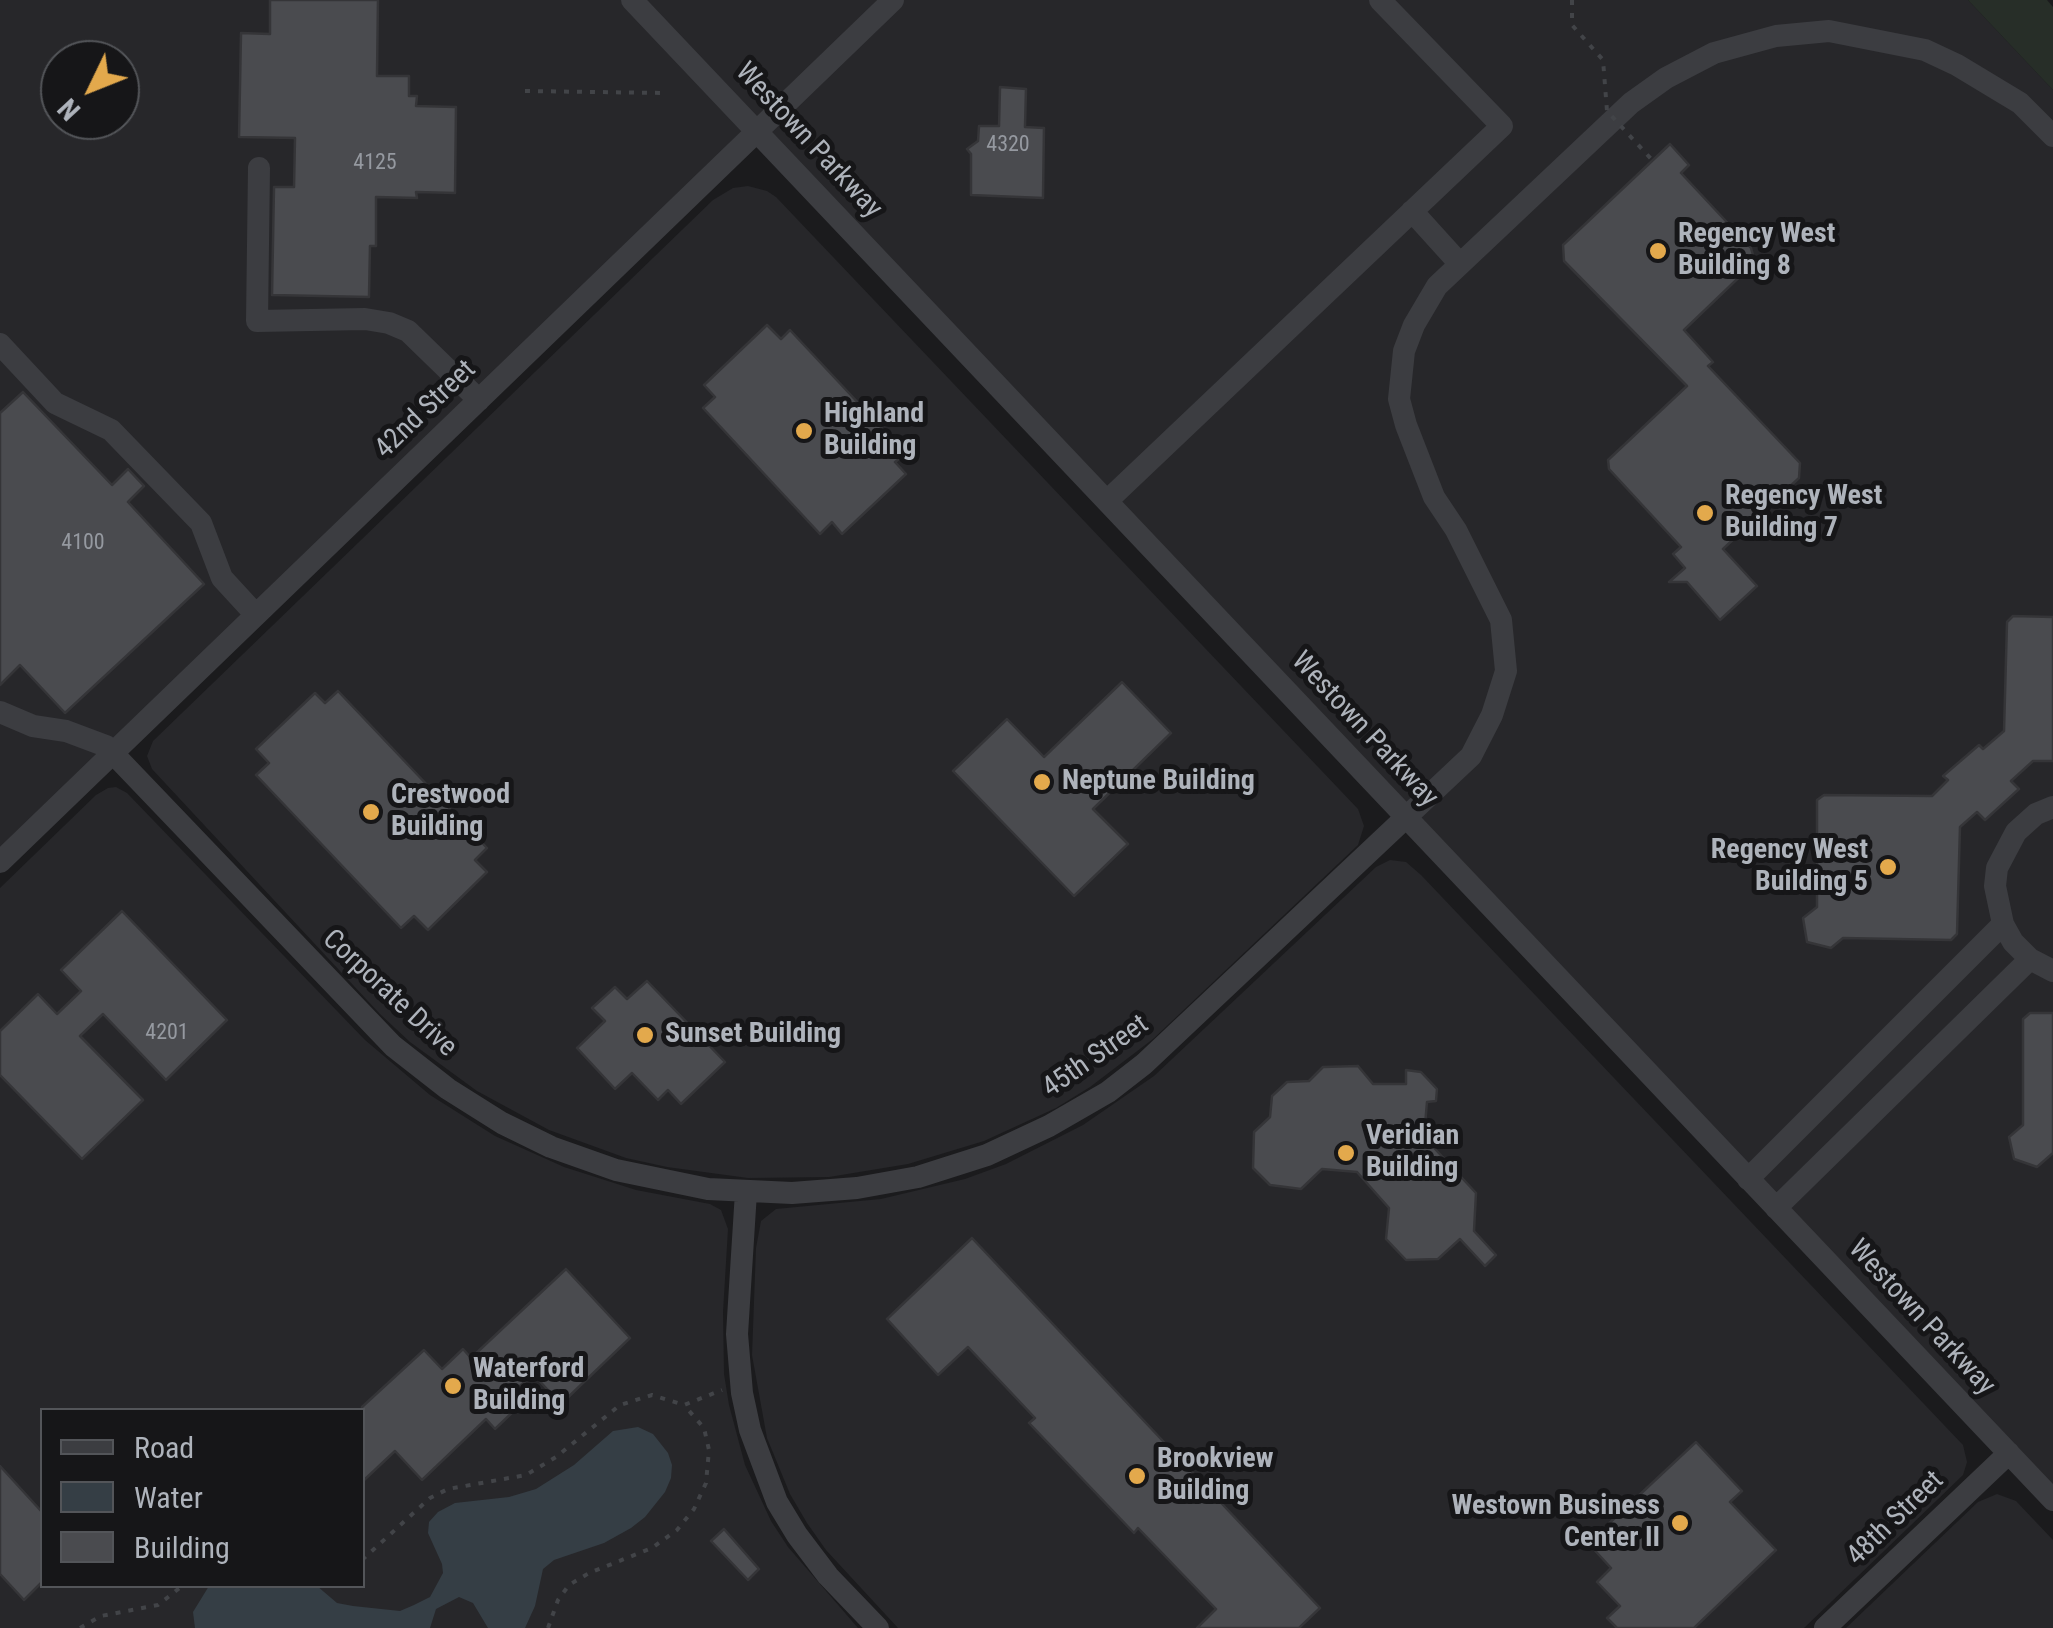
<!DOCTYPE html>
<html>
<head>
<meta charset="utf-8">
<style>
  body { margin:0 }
  #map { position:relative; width:2053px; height:1628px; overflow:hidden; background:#1b1b1d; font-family:"Roboto Condensed",sans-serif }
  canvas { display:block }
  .legend { position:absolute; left:40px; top:1408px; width:325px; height:180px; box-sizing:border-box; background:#161618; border:2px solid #535559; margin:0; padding:12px 18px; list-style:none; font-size:30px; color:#aeb3bb }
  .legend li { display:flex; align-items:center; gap:20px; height:50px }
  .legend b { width:50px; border:2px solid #535559 }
  .north { position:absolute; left:40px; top:40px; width:100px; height:100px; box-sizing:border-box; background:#161618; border:2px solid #535559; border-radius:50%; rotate:227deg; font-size:28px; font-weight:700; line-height:40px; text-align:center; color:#aeb3bb }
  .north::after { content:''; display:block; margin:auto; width:35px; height:45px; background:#e3a94c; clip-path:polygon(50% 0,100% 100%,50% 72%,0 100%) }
</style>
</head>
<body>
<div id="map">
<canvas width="2053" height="1628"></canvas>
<ul class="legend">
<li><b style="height:12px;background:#3c3d41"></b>Road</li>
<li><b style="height:28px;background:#353e45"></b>Water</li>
<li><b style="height:28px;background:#4a4b4f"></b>Building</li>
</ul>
<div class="north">N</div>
</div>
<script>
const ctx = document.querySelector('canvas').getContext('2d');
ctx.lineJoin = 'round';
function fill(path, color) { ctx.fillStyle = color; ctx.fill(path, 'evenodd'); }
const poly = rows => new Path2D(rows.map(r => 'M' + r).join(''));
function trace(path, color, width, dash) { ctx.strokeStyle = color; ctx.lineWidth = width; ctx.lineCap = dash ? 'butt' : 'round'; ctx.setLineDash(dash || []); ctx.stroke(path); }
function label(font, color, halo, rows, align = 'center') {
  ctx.font = font + ' "Roboto Condensed",sans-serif'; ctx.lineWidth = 10; ctx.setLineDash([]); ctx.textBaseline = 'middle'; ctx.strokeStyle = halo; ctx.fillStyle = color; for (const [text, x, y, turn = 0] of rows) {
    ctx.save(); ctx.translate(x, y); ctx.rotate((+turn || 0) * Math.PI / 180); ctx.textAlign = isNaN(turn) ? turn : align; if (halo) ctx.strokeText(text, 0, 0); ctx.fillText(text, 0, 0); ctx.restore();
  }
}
fill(poly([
  [0,0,1968,0,2053,90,2053,1500,758,131,0,862],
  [60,60,120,60,120,120,60,120],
  [748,186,767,191,776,197,1358,809,1364,826,1358,845,1153,1039,1090,1087,1056,1108,984,1141,908,1164,829,1177,748,1178,667,1167,626,1158,549,1130,477,1091,410,1042,380,1014,152,769,147,756,153,741,713,200,733,188],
  [116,787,127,793,365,1040,430,1095,495,1136,564,1167,636,1190,710,1204,721,1210,728,1229,723,1312,724,1374,729,1405,745,1465,771,1521,788,1547,858,1628,0,1628,0,888,96,795,108,788],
  [42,1410,362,1410,362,1586,42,1586],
  [1390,860,1406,862,1421,875,1963,1445,1967,1462,1963,1475,1804,1628,898,1628,826,1550,807,1523,790,1494,767,1438,752,1355,756,1248,761,1221,776,1209,881,1199,965,1179,1006,1164,1083,1125,1154,1076,1376,867],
  [1997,1494,2016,1501,2053,1540,2053,1628,1846,1628,1978,1502]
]), '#27272a');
fill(poly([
  [1968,0,2047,0,2053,7,2053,90]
]), '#272e28');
fill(poly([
  [638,1427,653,1434,668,1453,672,1465,671,1478,665,1492,645,1517,631,1528,604,1543,554,1560,543,1569,535,1606,525,1628,488,1628,473,1603,459,1597,436,1609,430,1628,195,1628,193,1612,209,1586,317,1586,337,1603,353,1606,400,1611,414,1605,430,1597,443,1573,442,1564,428,1533,429,1522,438,1512,455,1503,509,1497,536,1489,574,1465,613,1431]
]), '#353e45');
const building = poly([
  [270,0,378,0,377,76,409,76,409,96,417,96,416,106,456,107,455,193,416,192,417,198,376,197,376,246,370,246,369,297,272,295,274,187,294,187,295,138,239,137,241,33,270,34,270,0],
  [1000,87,1026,89,1025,127,1044,128,1043,198,971,195,971,154,967,149,978,141,979,126,999,126,1000,87],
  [1670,144,1689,165,1681,173,1751,248,1755,262,1684,330,1713,362,1708,366,1800,463,1799,478,1723,549,1757,586,1720,620,1687,582,1669,582,1685,568,1673,554,1681,547,1609,469,1608,460,1687,386,1564,261,1563,245,1670,144],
  [767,325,781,339,790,330,906,454,895,462,906,474,842,534,832,522,820,534,703,408,715,397,704,385,767,325],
  [23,392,112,485,128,469,144,486,128,502,204,584,65,713,20,665,0,685,0,413,23,392],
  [2013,616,2053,617,2053,761,2033,761,2011,781,2019,789,1985,820,1977,812,1960,827,1957,934,1951,940,1843,938,1831,948,1807,942,1803,918,1817,907,1817,800,1824,795,1932,796,1948,780,1943,776,1979,745,1983,749,2004,731,2007,622,2013,616],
  [1122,682,1171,733,1093,809,1128,844,1074,896,953,771,1007,719,1044,757,1122,682],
  [338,691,487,848,475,860,487,872,428,930,414,916,401,928,256,775,269,763,256,749,315,693,325,703,338,691],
  [122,911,227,1020,166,1080,103,1014,80,1036,143,1100,82,1159,0,1075,0,1031,38,994,57,1014,81,991,61,970,122,911],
  [647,981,725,1062,681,1104,668,1090,658,1100,632,1073,615,1089,577,1048,605,1021,592,1008,615,987,627,999,647,981],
  [2030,1013,2053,1013,2053,1153,2037,1167,2014,1159,2009,1137,2023,1125,2023,1019,2030,1013],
  [1358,1066,1373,1084,1406,1084,1406,1070,1421,1072,1437,1089,1436,1101,1427,1102,1424,1137,1476,1193,1474,1231,1496,1255,1485,1266,1460,1239,1438,1259,1406,1260,1386,1239,1389,1208,1357,1172,1322,1169,1301,1189,1270,1185,1253,1168,1254,1132,1270,1117,1272,1096,1287,1082,1309,1081,1323,1067,1358,1066],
  [972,1238,1320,1608,1299,1628,1197,1628,1216,1609,1138,1528,1134,1533,1029,1423,1035,1418,968,1347,938,1375,887,1319,972,1238],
  [566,1269,630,1338,561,1404,533,1374,507,1398,517,1408,495,1429,486,1419,422,1480,395,1451,362,1482,362,1407,424,1350,442,1369,463,1349,471,1358,566,1269],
  [1696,1442,1742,1491,1730,1502,1776,1550,1694,1628,1617,1628,1607,1618,1620,1606,1597,1582,1611,1568,1588,1543,1696,1442],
  [0,1466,42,1512,42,1582,24,1600,0,1574,0,1466],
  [724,1529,759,1569,748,1580,711,1541,724,1529]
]);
fill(building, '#4a4b4f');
trace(building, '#353538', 2.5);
trace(poly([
  [525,91,664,93],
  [362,1560,430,1498,448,1489,526,1475,556,1457,620,1405,652,1395,684,1405,722,1390],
  [80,1628,101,1616,158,1605,182,1586],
  [548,1628,558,1600,569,1585,589,1573,652,1548,677,1530,694,1509,706,1483,709,1450,704,1428,684,1405]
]), '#424448', 4, [5, 8]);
trace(poly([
  [632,0,2053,1500],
  [259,168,257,321,365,319,389,323,408,331,479,400],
  [1412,211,1460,264],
  [0,344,55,403,111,430,201,523,222,578,256,615],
  [1107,501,1502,126,1380,0],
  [0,712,33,726,66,731,106,746,393,1046,448,1089,502,1123,551,1147,616,1170,708,1189,792,1193,857,1188,918,1177,987,1155,1049,1126,1108,1092,1144,1064,1471,756,1492,715,1506,671,1501,620,1456,530,1434,497,1406,425,1399,399,1404,351,1414,325,1437,286,1631,103,1666,78,1714,53,1776,36,1829,31,1925,50,1957,65,2020,103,2053,136],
  [2053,807,2036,814,2016,832,1997,868,1995,886,2003,924,2013,942,2030,959,2053,971],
  [0,862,893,0],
  [1748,1179,2003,924],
  [746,1192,737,1334,742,1393,750,1430,777,1502,797,1535,828,1576,878,1628],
  [1776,1208,2030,959],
  [1825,1628,2009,1453]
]), '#3c3d41', 22);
trace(poly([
  [1572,0,1572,25,1603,60,1607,111,1653,161]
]), '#424448', 4, [5, 8]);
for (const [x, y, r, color] of [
  [1658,251,10,"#e3a94c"],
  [804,431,10,"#e3a94c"],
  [1705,513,10,"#e3a94c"],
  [1042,782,10,"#e3a94c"],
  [371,812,10,"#e3a94c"],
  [1888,867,10,"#e3a94c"],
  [645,1035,10,"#e3a94c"],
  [1346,1153,10,"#e3a94c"],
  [453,1386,10,"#e3a94c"],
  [1137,1476,10,"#e3a94c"],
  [1680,1523,10,"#e3a94c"]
]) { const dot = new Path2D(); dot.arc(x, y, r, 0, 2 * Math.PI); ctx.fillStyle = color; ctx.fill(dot); trace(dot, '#161618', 4); }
label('22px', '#9599a0', null, [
  ["4320",1008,145],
  ["4125",375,163],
  ["4100",83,543],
  ["4201",167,1033]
]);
label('28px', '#aeb3bb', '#161618', [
  ["Westown Parkway",808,141,47],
  ["42nd Street",426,410,-44],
  ["Westown Parkway",1364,730,47],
  ["Corporate Drive",389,994,43],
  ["45th Street",1096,1057,-35],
  ["Westown Parkway",1921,1318,47],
  ["48th Street",1896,1519,-44]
]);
label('bold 28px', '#aeb3bb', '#161618', [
  ["Regency West",1678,235],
  ["Building 8",1678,267],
  ["Highland",824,415],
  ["Building",824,447],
  ["Regency West",1725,497],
  ["Building 7",1725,529],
  ["Neptune Building",1062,782],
  ["Crestwood",391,796],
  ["Building",391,828],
  ["Regency West",1868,851,"right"],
  ["Building 5",1868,883,"right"],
  ["Sunset Building",665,1035],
  ["Veridian",1366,1137],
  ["Building",1366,1169],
  ["Waterford",473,1370],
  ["Building",473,1402],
  ["Brookview",1157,1460],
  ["Building",1157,1492],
  ["Westown Business",1660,1507,"right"],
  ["Center II",1660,1539,"right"]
], 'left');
</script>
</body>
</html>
